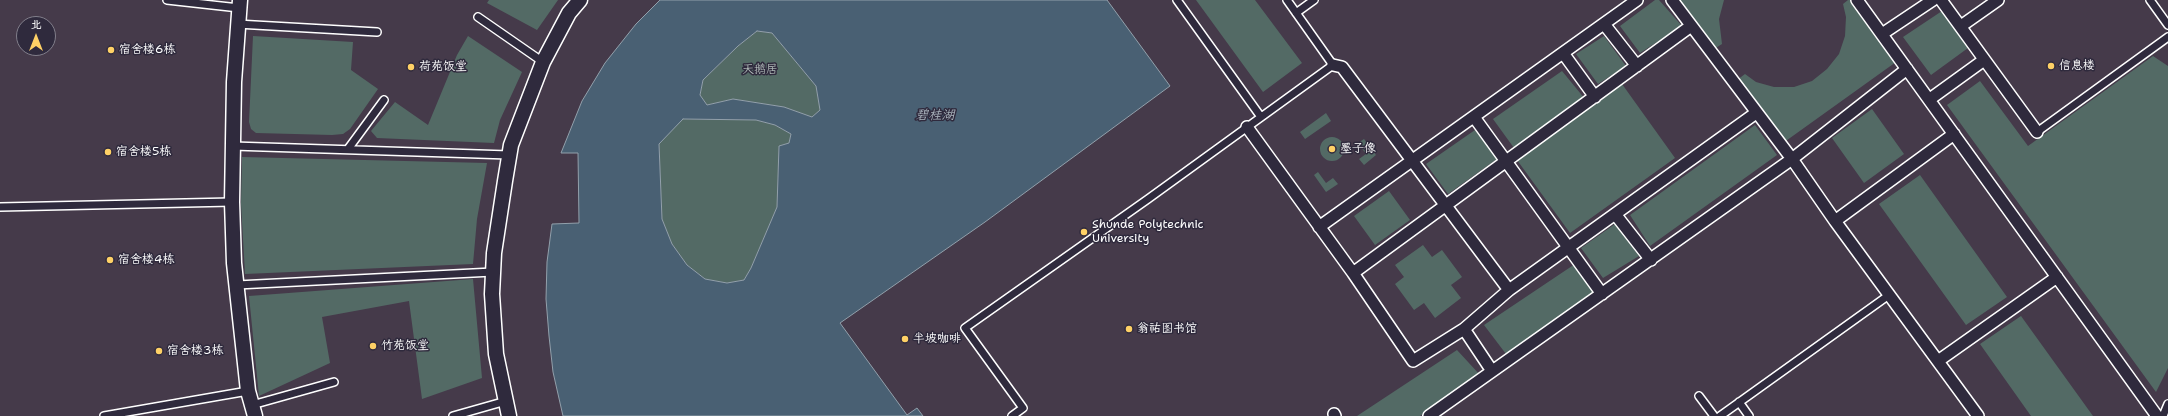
<!DOCTYPE html>
<html>
<head>
<meta charset="utf-8">
<style>
  body { margin:0 }
  #map { position:relative; width:2168px; height:416px; overflow:hidden; background:#2f2a3d; font-family:"Shantell Sans","LXGW WenKai TC",sans-serif }
  canvas { display:block }
  .north { position:absolute; left:16px; top:16px; width:40px; height:40px; box-sizing:border-box; background:#2f2a3d; border:1px solid #827f8b; border-radius:50%; rotate:0deg; font-size:11px; font-weight:700; line-height:16px; text-align:center; color:#fff }
  .north::after { content:''; display:block; margin:auto; width:14px; height:18px; background:#ffd166; clip-path:polygon(50% 0,100% 100%,50% 72%,0 100%) }
</style>
</head>
<body>
<div id="map">
<canvas width="2168" height="416"></canvas>
<div class="north">北</div>
</div>
<script>
const ctx = document.querySelector('canvas').getContext('2d');
ctx.lineJoin = 'round';
function fill(path, color) { ctx.fillStyle = color; ctx.fill(path, 'evenodd'); }
const poly = rows => new Path2D(rows.map(r => 'M' + r).join(''));
function trace(path, color, width, dash) { ctx.strokeStyle = color; ctx.lineWidth = width; ctx.lineCap = dash ? 'butt' : 'round'; ctx.setLineDash(dash || []); ctx.stroke(path); }
function label(font, color, halo, rows, align = 'center') {
  ctx.font = font + ' "Shantell Sans","LXGW WenKai TC",sans-serif'; ctx.lineWidth = 3; ctx.setLineDash([]); ctx.textBaseline = 'middle'; ctx.strokeStyle = halo; ctx.fillStyle = color; for (const [text, x, y, turn = 0] of rows) {
    ctx.save(); ctx.translate(x, y); ctx.rotate((+turn || 0) * Math.PI / 180); ctx.textAlign = isNaN(turn) ? turn : align; if (halo) ctx.strokeText(text, 0, 0); ctx.fillText(text, 0, 0); ctx.restore();
  }
}
fill(poly([
  [0,0,2168,0,2168,416,0,416],
  [24,24,48,24,48,48,24,48]
]), '#453a4a');
fill(poly([
  [489,0,558,0,537,30,487,3],
  [1196,0,1255,0,1302,63,1263,92],
  [1655,0,1659,0,1682,26,1640,53,1620,26],
  [1678,0,1724,0,1719,19,1722,44,1714,49],
  [1848,0,1851,0,1896,62,1783,143,1737,80,1745,74,1756,82,1774,87,1794,87,1812,81,1827,69,1839,54,1845,36,1846,17,1843,4],
  [1942,11,1968,48,1931,75,1903,37],
  [757,31,772,33,816,86,820,110,812,117,784,107,733,99,707,105,700,95,703,80,738,46],
  [253,36,353,42,351,70,378,89,350,129,343,134,332,135,256,133,251,129,249,122],
  [468,36,522,72,500,120,494,143,377,138,371,131,395,102,428,125,457,55],
  [1604,36,1626,66,1598,84,1576,54],
  [2153,56,2168,66,2168,368,2156,392,1947,105,1980,81,2028,146],
  [1562,71,1585,99,1514,148,1493,119],
  [1622,84,1675,158,1570,233,1517,160],
  [1872,109,1904,154,1864,183,1832,138],
  [1326,113,1331,121,1305,139,1300,132],
  [682,119,756,120,775,125,791,134,789,143,779,146,777,207,751,268,744,280,727,283,705,279,687,265,672,244,662,219,659,143],
  [1755,125,1777,155,1650,246,1630,215],
  [1475,130,1497,159,1448,194,1426,164],
  '1320 149a12 12 0 1 1 24 0a12 12 0 1 1-24 0Z',
  [1364,139,1376,155,1364,165,1359,159,1366,154,1358,143],
  [242,157,487,163,477,219,473,264,245,274,241,204],
  [1318,172,1326,183,1333,178,1338,184,1326,192,1314,175],
  [1920,175,2007,297,1966,325,1879,204],
  [1389,191,1410,220,1375,245,1354,216],
  [1615,224,1639,256,1603,278,1581,248],
  [1423,245,1432,257,1442,250,1462,277,1451,285,1461,298,1435,318,1424,303,1414,310,1395,284,1404,277,1395,265],
  [1575,264,1593,292,1506,354,1484,325],
  [473,279,482,378,422,399,409,301,322,317,330,363,259,396,249,296],
  [2021,316,2093,416,2031,416,1980,344],
  [1457,350,1480,375,1420,416,1357,416]
]), '#536a65');
const water = poly([
  [660,0,1107,0,1170,86,985,222,840,323,907,415,917,408,923,416,563,416,553,372,549,336,546,299,547,262,552,224,579,223,578,153,561,153,582,101,605,63,636,24,660,0],
  [757,31,772,33,816,86,820,110,812,117,784,107,733,99,707,105,700,95,703,80,738,46,757,31],
  [683,119,756,120,775,125,791,134,789,143,779,146,777,207,751,268,744,280,727,283,705,279,687,265,672,244,662,219,659,144,683,119]
]);
fill(water, '#496073');
trace(water, '#92a0ab', 1);
const service = poly([
  [167,0,239,8],
  [1177,0,1261,117],
  [2150,0,2168,25],
  [1296,13,1314,0],
  [478,17,543,62],
  [237,24,377,32],
  [2037,132,2168,37],
  [233,146,509,155],
  [348,149,384,100],
  [0,207,232,202],
  [237,285,493,272],
  [1699,396,1714,416],
  [1739,402,1749,416],
  [252,405,334,382],
  [104,416,248,391],
  [453,416,506,401],
  [1012,416,1023,408,965,328,1148,199,1333,65,1287,0],
  [1720,416,1889,295],
  [2163,416,2168,404]
]);
const pedestrian = poly([
  [1672,0,1792,159,1835,221,1978,416],
  [1857,0,2157,416],
  [1941,0,2037,132],
  [1604,24,1637,66],
  [1961,26,1998,0],
  [1882,34,1933,0],
  [1563,53,1595,97],
  [1333,65,1342,67,1509,290],
  [1930,99,1984,60],
  [1474,117,1602,294],
  [1247,127,1353,273,1413,361,1464,329,1509,290,1756,113],
  [1615,214,1651,260],
  [1835,221,1954,134],
  [1319,227,1637,0],
  [1353,273,1691,26],
  [1464,329,1492,371],
  [1938,361,2057,277],
  [1334,414,1335,416],
  [1429,416,1792,159,1907,69]
]);
const minor = poly([
  [240,0,234,82,232,202,234,263,248,391,255,416],
  [509,416,496,354,492,294,494,253,505,181,511,145,543,62,569,13,580,0]
]);
trace(service, '#fff', 10);
trace(pedestrian, '#fff', 14);
trace(minor, '#fff', 17);
trace(service, '#2f2a3d', 7);
trace(pedestrian, '#2f2a3d', 11);
trace(minor, '#2f2a3d', 14);
for (const [x, y, r, color] of [
  [111,50,4,"#ffd166"],
  [2051,66,4,"#ffd166"],
  [411,67,4,"#ffd166"],
  [1332,149,4,"#ffd166"],
  [108,152,4,"#ffd166"],
  [1084,232,4,"#ffd166"],
  [110,260,4,"#ffd166"],
  [1129,329,4,"#ffd166"],
  [905,339,4,"#ffd166"],
  [373,346,4,"#ffd166"],
  [159,351,4,"#ffd166"]
]) { const dot = new Path2D(); dot.arc(x, y, r, 0, 2 * Math.PI); ctx.fillStyle = color; ctx.fill(dot); trace(dot, '#2f2a3d', 1.5); }
label('12px', '#fff', '#2f2a3d', [
  ["宿舍楼6栋",119,50],
  ["信息楼",2059,66],
  ["荷苑饭堂",419,67],
  ["墨子像",1340,149],
  ["宿舍楼5栋",116,152],
  ["Shunde Polytechnic",1092,225],
  ["University",1092,239],
  ["宿舍楼4栋",118,260],
  ["翁祐图书馆",1137,329],
  ["半坡咖啡",913,339],
  ["竹苑饭堂",381,346],
  ["宿舍楼3栋",167,351]
], 'left');
label('12px', '#b2bcba', '#2f2a3d', [
  ["天鹅居",760,70]
]);
label('italic 13px', '#adb7c0', '#2f2a3d', [
  ["碧桂湖",935,116]
]);
</script>
</body>
</html>
